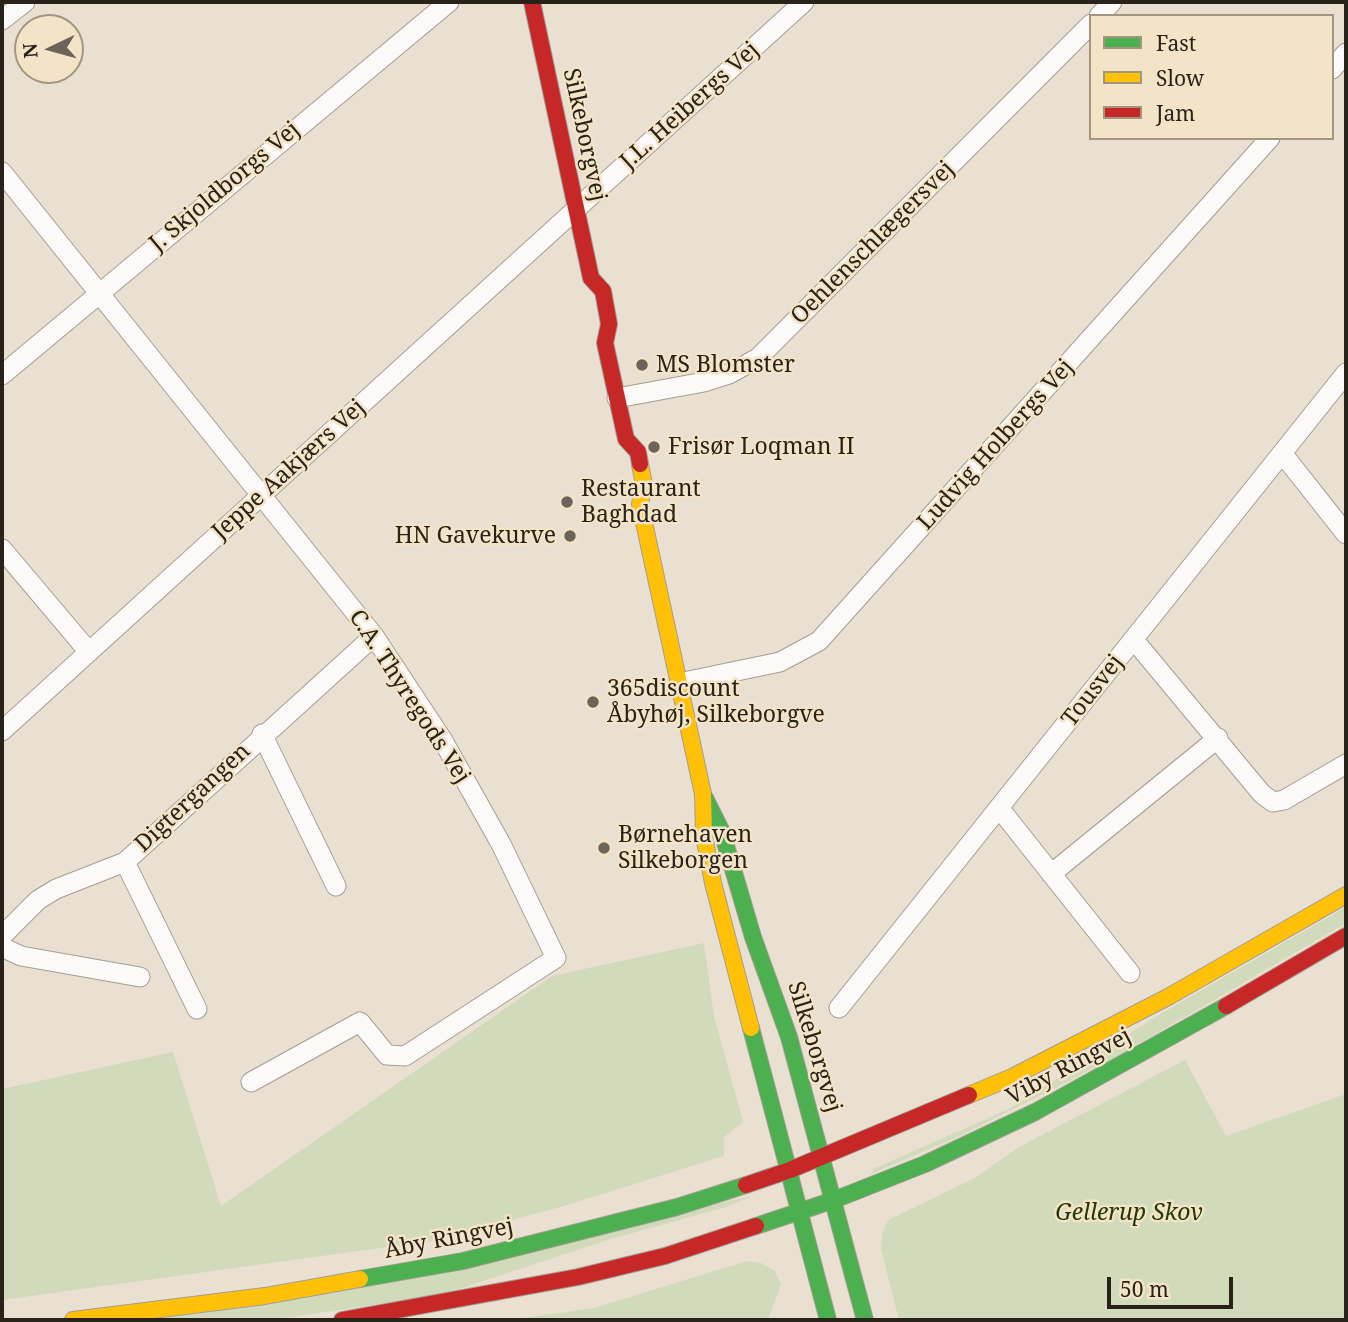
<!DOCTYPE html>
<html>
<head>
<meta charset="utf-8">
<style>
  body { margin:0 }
  #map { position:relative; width:1348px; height:1322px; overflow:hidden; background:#e9e0d1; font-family:"Noto Serif",serif }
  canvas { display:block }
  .frame { position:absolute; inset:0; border:4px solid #292218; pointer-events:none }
  .legend { position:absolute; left:1089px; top:14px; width:245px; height:126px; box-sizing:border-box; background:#f3e3c7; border:2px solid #a29681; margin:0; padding:9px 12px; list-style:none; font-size:21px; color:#292218 }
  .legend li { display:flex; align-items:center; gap:14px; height:35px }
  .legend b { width:35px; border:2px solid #a29681 }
  .north { position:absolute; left:14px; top:14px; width:70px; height:70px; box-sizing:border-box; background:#f3e3c7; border:2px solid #a29681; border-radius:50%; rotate:265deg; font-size:19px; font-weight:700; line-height:28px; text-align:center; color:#292218 }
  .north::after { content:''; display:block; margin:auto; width:24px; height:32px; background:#6c6459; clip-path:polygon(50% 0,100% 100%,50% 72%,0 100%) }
  .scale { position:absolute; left:1107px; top:1277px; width:126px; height:32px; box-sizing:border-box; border:4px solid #292218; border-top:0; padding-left:9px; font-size:21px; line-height:24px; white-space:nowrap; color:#292218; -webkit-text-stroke:5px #f3e3c7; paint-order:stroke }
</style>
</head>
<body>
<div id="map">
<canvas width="1348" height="1322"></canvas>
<div class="frame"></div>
<ul class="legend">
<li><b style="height:9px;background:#4caf50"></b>Fast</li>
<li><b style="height:9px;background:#ffc107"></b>Slow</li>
<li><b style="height:9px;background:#c62828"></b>Jam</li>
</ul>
<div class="north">N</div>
<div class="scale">50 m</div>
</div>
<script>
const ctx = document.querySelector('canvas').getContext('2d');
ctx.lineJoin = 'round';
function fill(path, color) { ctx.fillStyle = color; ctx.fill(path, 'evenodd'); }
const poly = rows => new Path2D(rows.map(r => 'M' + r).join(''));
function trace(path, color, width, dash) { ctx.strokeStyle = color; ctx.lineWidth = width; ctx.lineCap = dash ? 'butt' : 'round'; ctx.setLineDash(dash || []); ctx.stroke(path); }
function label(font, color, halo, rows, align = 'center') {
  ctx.font = font + ' "Noto Serif",serif'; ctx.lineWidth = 5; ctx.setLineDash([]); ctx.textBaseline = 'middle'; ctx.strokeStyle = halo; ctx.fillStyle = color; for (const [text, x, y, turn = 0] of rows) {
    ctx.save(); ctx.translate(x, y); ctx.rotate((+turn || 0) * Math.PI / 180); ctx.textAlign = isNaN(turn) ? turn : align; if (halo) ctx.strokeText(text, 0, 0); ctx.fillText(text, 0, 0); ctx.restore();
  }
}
fill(poly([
  [1346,907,1346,923,1116,1057,962,1135,873,1173,873,1169,1009,1109,1157,1016],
  [704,943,714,1016,743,1122,724,1137,724,1156,564,1206,438,1240,2,1300,2,1089,173,1052,221,1206,552,976],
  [1185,1060,1226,1136,1346,1094,1346,1320,899,1320,881,1249,882,1234,888,1220,975,1178,1019,1147],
  [753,1196,726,1207,611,1239,444,1294,272,1320,157,1320],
  [747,1261,761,1263,774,1270,781,1284,768,1320,509,1320,594,1308]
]), '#d1dabb');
const street = poly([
  [1099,16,1112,2],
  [2,20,25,2],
  [1332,69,1346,53],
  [2,172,374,636,442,739,501,844,556,958,405,1056,387,1055,360,1022,251,1082],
  [2,375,449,2],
  [617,398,704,382,729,374,758,358,1091,24],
  [1282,453,1346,534],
  [2,549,89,652],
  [1134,640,1262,794,1273,802,1284,800,1346,764],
  [679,683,780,662,819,641,1270,138],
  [2,731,804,2],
  [262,734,336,886],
  [1000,809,1130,973],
  [125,862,197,1009],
  [1051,874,1218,738],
  [2,936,38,900,56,889,125,862,374,636],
  [2,947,21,956,140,977],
  [839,1008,1346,373]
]);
const fast = poly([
  [705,798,722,832,753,937,789,1037,865,1320],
  [751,1028,828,1320],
  [756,1226,834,1200,925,1164,1035,1112,1226,1006],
  [360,1279,463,1261,677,1207,746,1185]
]);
const slow = poly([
  [640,464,644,485,640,504,703,794,704,836,713,883,751,1028],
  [969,1095,1012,1077,1168,997,1346,895],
  [73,1320,265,1296,360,1279]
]);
const jam = poly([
  [532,2,591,278,603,291,609,324,605,343,626,439,638,452,640,464],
  [1226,1006,1346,936],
  [746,1185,790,1170,969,1095],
  [342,1320,578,1277,665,1256,756,1226]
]);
trace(street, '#a49d92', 21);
trace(fast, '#a49d92', 18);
trace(slow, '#a49d92', 18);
trace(jam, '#a49d92', 18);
trace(street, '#fcfaf8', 19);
trace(fast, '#4caf50', 16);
trace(slow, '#ffc107', 16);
trace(jam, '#c62828', 16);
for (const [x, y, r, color] of [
  [642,365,7,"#6c6459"],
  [654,447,7,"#6c6459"],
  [567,502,7,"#6c6459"],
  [570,536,7,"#6c6459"],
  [593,702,7,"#6c6459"],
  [604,848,7,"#6c6459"]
]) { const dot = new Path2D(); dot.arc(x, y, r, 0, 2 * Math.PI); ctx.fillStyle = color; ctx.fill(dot); trace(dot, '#f3e3c7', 2.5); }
label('23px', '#292218', '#f3e3c7', [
  ["J.L. Heibergs Vej",690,106,-42],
  ["Silkeborgvej",584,135,78],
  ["J. Skjoldborgs Vej",225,187,-40],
  ["Oehlenschlægersvej",873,243,-45],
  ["Ludvig Holbergs Vej",996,445,-48],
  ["Jeppe Aakjærs Vej",289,470,-42],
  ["Tousvej",1093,691,-52],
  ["C.A. Thyregods Vej",409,697,57],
  ["Digtergangen",193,798,-43],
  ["Silkeborgvej",814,1047,73],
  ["Viby Ringvej",1069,1067,-28],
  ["Åby Ringvej",449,1239,-11]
]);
label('23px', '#292218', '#f3e3c7', [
  ["MS Blomster",656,365],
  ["Frisør Loqman II",668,447],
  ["Restaurant",581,489],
  ["Baghdad",581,515],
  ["HN Gavekurve",556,536,"right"],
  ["365discount",607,689],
  ["Åbyhøj, Silkeborgve",607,715],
  ["Børnehaven",618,835],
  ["Silkeborgen",618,861]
], 'left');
label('italic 23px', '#223b05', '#f3e3c7', [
  ["Gellerup Skov",1129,1213]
]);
</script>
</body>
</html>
